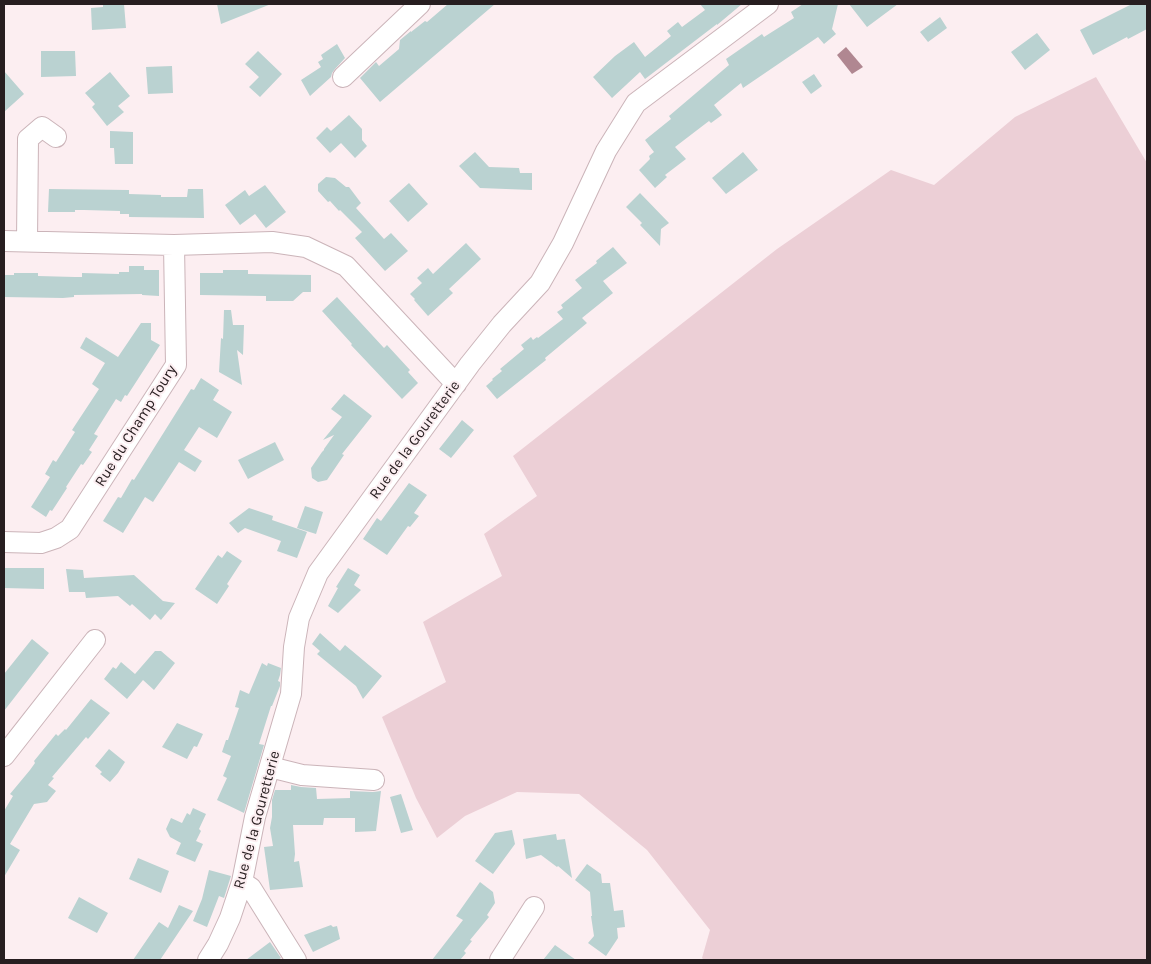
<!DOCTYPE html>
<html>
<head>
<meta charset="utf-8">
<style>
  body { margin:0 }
  #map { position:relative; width:1151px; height:964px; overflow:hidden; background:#fceef1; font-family:Karla,sans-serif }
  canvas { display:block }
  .frame { position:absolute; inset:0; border:5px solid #271e20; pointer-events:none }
</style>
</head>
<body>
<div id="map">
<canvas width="1151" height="964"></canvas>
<div class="frame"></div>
</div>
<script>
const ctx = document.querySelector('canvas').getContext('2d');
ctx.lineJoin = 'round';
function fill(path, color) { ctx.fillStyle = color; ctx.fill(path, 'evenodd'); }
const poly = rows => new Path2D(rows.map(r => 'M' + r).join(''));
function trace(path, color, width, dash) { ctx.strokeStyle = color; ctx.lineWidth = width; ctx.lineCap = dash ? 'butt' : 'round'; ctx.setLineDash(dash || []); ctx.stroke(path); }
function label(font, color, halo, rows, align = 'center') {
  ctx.font = font + ' Karla,sans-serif'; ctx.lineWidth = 4; ctx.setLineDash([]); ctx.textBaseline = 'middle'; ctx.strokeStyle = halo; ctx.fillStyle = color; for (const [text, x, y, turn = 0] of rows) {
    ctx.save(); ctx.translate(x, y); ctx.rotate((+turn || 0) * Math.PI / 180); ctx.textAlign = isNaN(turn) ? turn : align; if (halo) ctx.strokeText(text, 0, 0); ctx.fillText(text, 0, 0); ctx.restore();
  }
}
fill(poly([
  [1096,77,1147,163,1147,960,704,960,702,958,710,930,647,850,579,794,517,792,465,816,437,838,416,798,382,717,446,682,423,622,502,576,484,534,537,496,513,456,777,249,891,170,934,185,1015,117]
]), '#eccfd6');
fill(poly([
  [846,47,863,67,852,74,837,55]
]), '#b08791');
fill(poly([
  [103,4,124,4,126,28,92,30,91,8,103,7],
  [217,4,271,4,221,24],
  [448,4,495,4,380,102,360,78,376,62,379,66,399,49,400,40,411,31,411,32,425,21,427,22],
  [700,4,742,4,717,25,717,24,645,79,640,72,612,98,593,77,615,56,634,42,645,57,671,36,667,31,678,22,682,27,705,10],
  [803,4,838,4,832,29,836,34,824,44,818,37,743,88,741,83,714,105,722,115,711,123,709,121,675,147,686,159,665,175,667,177,655,188,639,170,650,159,649,156,654,152,645,140,671,119,669,116,729,65,726,59,762,34,764,37,794,18,791,12],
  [849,4,898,4,867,27],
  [1132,4,1147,4,1147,29,1128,39,1127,37,1093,55,1080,30],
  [940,17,947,28,928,42,920,32],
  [1037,33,1050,50,1025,70,1011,52],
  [337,44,345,58,335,69,332,73,331,77,310,96,301,80,321,67,318,62,323,59,321,55],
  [41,51,75,51,76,76,41,77],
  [258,51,282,74,260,97,249,87,259,77,245,64],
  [172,66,173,93,148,94,146,67],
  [4,71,24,94,4,112],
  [110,72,130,96,118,106,124,112,107,126,92,107,95,104,85,93],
  [814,74,822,86,811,94,802,82],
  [349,115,362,129,362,140,367,146,355,158,341,143,330,153,316,138,327,127,331,131],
  [110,131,133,132,133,164,115,164,114,148,110,148],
  [475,152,489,167,519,168,520,173,532,173,532,190,480,188,459,166],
  [743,152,758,170,726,194,712,178],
  [326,177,335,178,346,187,349,187,361,203,356,208,384,239,391,233,408,251,385,271,355,238,362,232,340,210,339,211,330,201,328,202,318,191,318,184],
  [409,183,428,204,408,222,389,201],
  [265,185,286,212,266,228,255,214,240,225,225,205,245,190,249,196],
  [49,189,129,190,129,194,161,195,161,197,187,197,188,189,203,189,204,218,129,217,129,214,120,214,120,211,84,210,75,210,75,212,48,212],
  [640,193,669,223,661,229,660,246,640,225,642,223,626,207],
  [466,243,481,259,449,289,453,293,428,316,414,300,415,299,410,294,422,283,417,278,428,268,433,274],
  [613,247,627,263,603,281,613,293,582,318,587,323,545,358,546,360,497,399,486,386,493,380,492,379,502,371,500,369,524,349,521,345,531,337,533,340,537,337,538,338,563,319,557,312,563,308,561,305,582,288,575,280,597,263,596,261],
  [129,266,144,266,144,270,159,270,159,296,142,295,142,294,74,295,74,297,63,298,4,297,4,275,14,275,14,273,38,273,38,276,75,277,82,277,82,273,119,274,119,272,129,272],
  [223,270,248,270,248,274,311,275,311,292,303,292,293,301,266,301,266,296,200,295,200,273,223,273],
  [337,297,384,348,387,345,410,370,408,372,418,383,402,399,351,345,352,344,322,311],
  [224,310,231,310,233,325,244,325,243,355,237,350,242,385,219,372,221,338,223,339],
  [141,323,151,323,151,340,160,345,127,396,125,395,121,402,116,399,94,434,98,436,89,450,92,452,83,465,81,464,66,487,67,488,52,511,50,510,46,517,31,507,50,477,45,474,53,460,56,462,75,432,72,430,99,389,92,384,105,363,80,348,86,337,118,357],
  [201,378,219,390,213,400,232,412,217,438,199,427,184,450,202,461,195,472,179,462,153,502,145,497,123,533,103,521,118,497,121,498,132,479,134,480,191,389,194,390],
  [344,394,372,416,342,454,344,455,327,480,318,482,312,478,311,468,322,452,324,450,324,449,334,435,323,440,342,417,331,409],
  [462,420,474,430,451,458,439,449],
  [275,442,284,460,248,479,238,460],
  [409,483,427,495,414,513,419,516,410,527,408,526,387,555,363,539,377,518,381,521],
  [305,506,323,512,316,534,297,528],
  [249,508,273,516,272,520,307,532,297,558,277,551,281,541,245,528,238,533,229,523],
  [227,551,242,561,227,584,229,586,217,604,195,589,218,555,222,558],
  [4,568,44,568,44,589,4,588],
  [348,568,360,575,354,585,361,590,338,613,328,606,338,588,336,587],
  [66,569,83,570,84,578,134,575,163,601,175,603,161,620,155,614,150,620,132,604,130,606,118,596,86,598,85,592,69,592],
  [320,633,340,651,345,645,382,676,363,699,356,686,317,654,320,651,312,644],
  [32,639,49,653,4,711,4,674],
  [155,651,161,651,175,663,154,690,143,680,127,699,104,679,113,667,116,669,121,662,135,674],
  [262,663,267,666,268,663,281,668,280,675,278,681,280,682,280,686,272,706,271,706,259,744,264,745,244,813,217,800,227,778,223,776,231,756,222,752,226,740,228,740,239,708,235,707,240,690,249,694],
  [91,699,110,713,88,739,86,737,52,777,54,778,48,785,56,791,47,802,34,804,10,844,20,850,4,877,4,811,13,796,10,794,30,770,35,763,34,761,56,734,58,736,65,729,66,730],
  [177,723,203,734,197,747,194,746,187,759,162,747],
  [109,749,125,762,118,773,110,782,100,774,102,772,95,766],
  [291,785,301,787,316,788,317,799,350,798,350,791,373,792,381,791,376,831,355,832,355,818,324,818,323,825,293,825,295,854,294,862,299,861,303,887,270,890,264,847,273,846,270,828,272,817,272,800,275,790,291,790],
  [401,794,413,830,401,833,390,797],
  [193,808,206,814,199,829,201,831,196,841,203,844,195,862,176,854,181,843,170,837,166,829,171,818,182,823,187,813,190,815],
  [512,830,515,844,493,874,475,861,495,833],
  [556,834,557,840,565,839,572,878,558,866,557,867,541,855,526,859,523,839],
  [138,858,169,871,161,893,129,879],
  [587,864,601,874,602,883,610,883,614,911,623,910,625,927,617,928,618,938,606,956,588,943,594,936,591,916,592,916,590,892,575,880],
  [209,870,231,876,224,898,219,896,207,927,193,921,202,899],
  [480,882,493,892,495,903,487,915,489,917,470,940,472,941,464,951,466,953,460,960,432,960,463,920,456,916],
  [79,897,108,913,97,933,68,918],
  [179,905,193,911,160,960,133,960,159,922,168,928],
  [331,925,333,927,337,926,340,939,313,952,304,935],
  [270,942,281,958,278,960,246,960],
  [555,945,576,960,543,960]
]), '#bad2d1');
const street = poly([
  [343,77,420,4],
  [4,241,174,245,272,242,306,247,346,266,456,384],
  [27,241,28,139,42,127,56,137],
  [4,542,41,543,56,538,70,529,176,365,174,245],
  [4,756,95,640],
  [270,767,302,775,374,780],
  [242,882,251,888,296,960],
  [208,960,218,944,230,918,242,882,255,817,291,694,294,647,299,618,318,573,470,364,502,324,540,283,563,243,606,151,636,103,768,4],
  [500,960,534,907]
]);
trace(street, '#cbb4b9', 22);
trace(street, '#fff', 20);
label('15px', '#271e20', '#fceef1', [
  ["Rue du Champ Toury",136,426,-58],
  ["Rue de la Gouretterie",415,440,-54],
  ["Rue de la Gouretterie",257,820,-75]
]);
</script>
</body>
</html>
